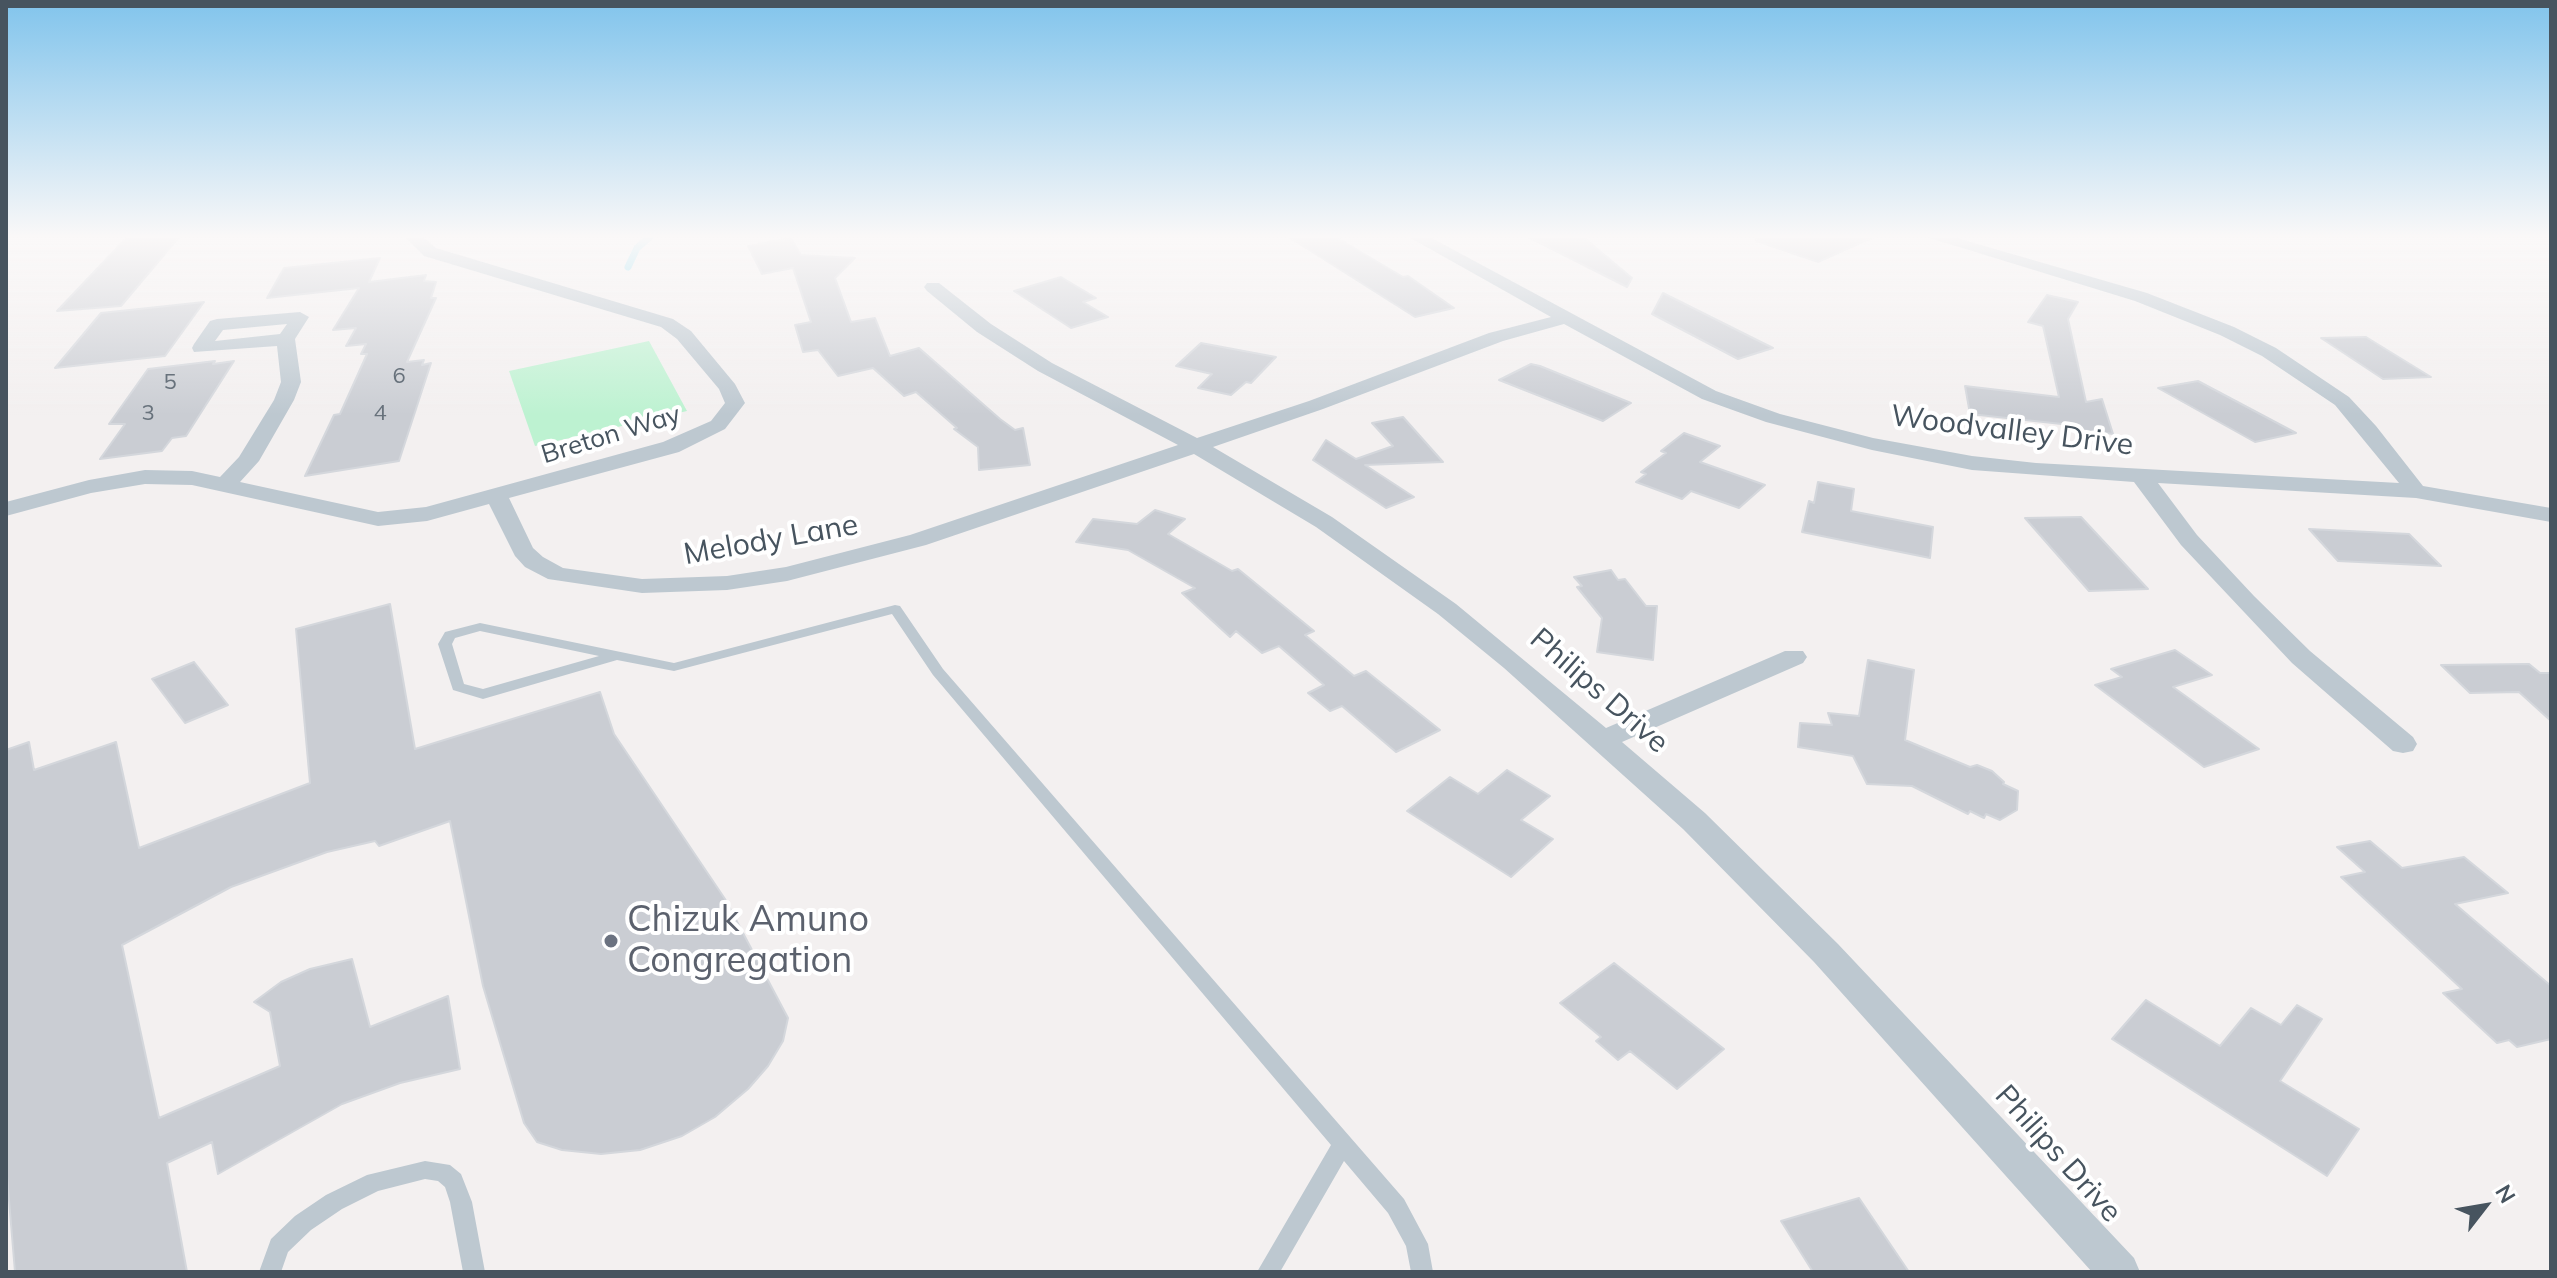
<!DOCTYPE html>
<html>
<head>
<meta charset="utf-8">
<style>
  body { margin:0 }
  #map { position:relative; width:2557px; height:1278px; overflow:hidden; background:#f3f0f0; font-family:Mulish,sans-serif }
  canvas { display:block }
  .frame { position:absolute; inset:0; border:8px solid #47545f; pointer-events:none }
  .north { position:absolute; left:2445px; top:1166px; width:80px; height:80px; -webkit-text-stroke:6px #fff; paint-order:stroke; rotate:59deg; font-size:22px; font-weight:700; line-height:32px; text-align:center; color:#47545f }
  .north::after { content:''; display:block; margin:auto; width:28px; height:36px; background:#47545f; clip-path:polygon(50% 0,100% 100%,50% 72%,0 100%) }
</style>
</head>
<body>
<div id="map">
<canvas width="2557" height="1278"></canvas>
<div class="frame"></div>
<div class="north">N</div>
</div>
<script>
const ctx = document.querySelector('canvas').getContext('2d');
ctx.lineJoin = 'round';
function fill(path, color) { ctx.fillStyle = color; ctx.fill(path, 'evenodd'); }
const poly = rows => new Path2D(rows.map(r => 'M' + r).join(''));
function trace(path, color, width, dash) { ctx.strokeStyle = color; ctx.lineWidth = width; ctx.lineCap = dash ? 'butt' : 'round'; ctx.setLineDash(dash || []); ctx.stroke(path); }
function label(font, color, halo, rows, align = 'center') {
  ctx.font = font + ' Mulish,sans-serif'; ctx.lineWidth = 8; ctx.setLineDash([]); ctx.textBaseline = 'middle'; ctx.strokeStyle = halo; ctx.fillStyle = color; for (const [text, x, y, turn = 0] of rows) {
    ctx.save(); ctx.translate(x, y); ctx.rotate((+turn || 0) * Math.PI / 180); ctx.textAlign = isNaN(turn) ? turn : align; if (halo) ctx.strokeText(text, 0, 0); ctx.fillText(text, 0, 0); ctx.restore();
  }
}
fill(poly([
  [649,341,687,411,535,446,509,371]
]), '#bdf2d1');
trace(poly([
  [628,267,637,248,651,236]
]), '#88ddf2', 7);
const building = poly([
  [128,236,180,236,121,306,57,311,128,236],
  [1287,236,1334,236,1403,277,1408,276,1454,308,1415,317,1287,236],
  [1526,236,1582,236,1632,278,1627,287,1526,236],
  [1757,236,1876,236,1818,262,1756,241,1757,236],
  [791,238,801,255,855,258,835,278,851,322,875,318,890,356,919,348,1000,419,1015,430,1023,428,1030,465,979,470,978,447,954,429,957,428,916,392,904,396,873,368,838,376,818,350,803,352,795,325,811,322,793,268,762,274,748,246,791,238],
  [380,258,369,282,426,275,424,281,436,282,431,298,436,298,407,362,424,360,422,365,431,363,399,461,305,476,334,415,340,414,367,354,361,354,366,344,346,346,356,328,333,330,359,288,267,298,284,268,380,258],
  [1061,277,1096,298,1083,302,1108,317,1071,328,1014,291,1061,277],
  [1663,293,1773,348,1738,359,1652,314,1663,293],
  [2047,295,2078,302,2068,319,2086,402,2102,399,2113,434,2081,430,2080,426,1970,414,1965,386,2059,397,2043,326,2028,322,2047,295],
  [204,302,165,356,55,368,101,313,204,302],
  [2366,337,2431,377,2383,379,2321,338,2366,337],
  [1201,343,1276,357,1251,383,1246,382,1231,395,1198,388,1212,374,1176,366,1201,343],
  [215,361,213,364,234,361,186,436,172,438,162,451,100,459,125,424,109,424,148,369,215,361],
  [1531,364,1540,366,1631,403,1603,421,1499,380,1531,364],
  [2198,381,2296,433,2255,442,2158,388,2198,381],
  [1403,417,1443,462,1365,465,1414,497,1386,508,1313,460,1326,440,1356,459,1393,446,1372,423,1403,417],
  [1684,433,1720,446,1700,462,1765,485,1739,508,1691,491,1682,499,1636,482,1646,474,1641,472,1666,453,1661,451,1684,433],
  [1818,482,1854,489,1851,511,1933,527,1930,558,1802,532,1809,501,1814,503,1818,482],
  [1155,510,1185,519,1168,534,1232,571,1238,569,1314,631,1305,635,1354,676,1366,671,1440,730,1396,752,1342,706,1330,711,1308,693,1324,685,1279,646,1262,653,1236,631,1230,637,1182,593,1195,588,1128,550,1076,542,1093,519,1137,524,1155,510],
  [2081,517,2148,589,2089,591,2025,518,2081,517],
  [2309,529,2409,534,2441,566,2338,561,2309,529],
  [1611,570,1618,580,1625,579,1646,606,1657,606,1653,660,1597,652,1602,618,1577,587,1582,586,1574,577,1611,570],
  [390,604,415,749,600,692,614,734,725,899,788,1018,783,1041,768,1066,748,1089,715,1117,682,1136,640,1150,601,1154,562,1150,537,1142,524,1123,483,986,450,821,379,846,375,841,327,852,231,887,122,945,159,1118,280,1066,270,1012,254,1002,281,982,310,969,352,959,370,1027,448,996,460,1069,400,1083,342,1104,218,1174,212,1142,167,1163,187,1272,15,1272,6,1164,6,750,29,742,34,770,116,742,139,848,310,783,296,629,390,604],
  [2175,650,2212,675,2173,687,2259,749,2204,767,2095,685,2122,677,2111,669,2175,650],
  [1868,660,1914,670,1905,740,1970,767,1977,765,1992,771,2004,782,2003,784,2018,791,2017,810,2000,820,1986,814,1984,818,1970,811,1968,814,1912,786,1867,784,1853,756,1798,747,1800,723,1832,725,1828,713,1859,716,1868,660],
  [194,662,228,705,185,723,152,679,194,662],
  [2529,664,2540,673,2551,673,2551,721,2519,692,2470,693,2441,665,2529,664],
  [1507,770,1550,796,1521,820,1553,839,1511,877,1407,811,1450,777,1478,794,1507,770],
  [2370,841,2402,868,2464,857,2508,893,2455,904,2551,986,2551,1039,2517,1047,2509,1040,2497,1043,2443,993,2462,989,2341,877,2365,872,2337,847,2370,841],
  [1614,963,1724,1049,1677,1089,1630,1051,1618,1060,1596,1041,1601,1037,1560,1003,1614,963],
  [2146,1000,2220,1046,2251,1008,2281,1025,2297,1005,2322,1019,2280,1081,2359,1129,2327,1176,2112,1039,2146,1000],
  [1859,1198,1909,1272,1813,1272,1781,1221,1859,1198]
]);
fill(building, '#cacdd3');
trace(building, '#d4d7dc', 2);
fill(poly([
  [895,605,900,606,943,669,1404,1199,1428,1244,1433,1272,1411,1272,1406,1246,1388,1213,1344,1161,1280,1272,1257,1272,1331,1145,933,675,892,614,674,671,617,660,483,699,453,690,438,644,445,632,480,623,674,663,895,605],
  [480,631,599,656,483,689,464,684,452,644,455,638,480,631],
  [425,1161,450,1165,461,1174,472,1202,485,1272,463,1272,450,1202,445,1187,438,1181,425,1179,378,1191,342,1209,311,1230,288,1252,281,1272,259,1272,271,1239,295,1216,326,1195,367,1175,425,1161]
]), '#bdc8d0');
fill(poly([
  [404,236,422,236,436,248,673,319,691,331,735,384,745,403,725,429,679,452,509,498,533,548,543,557,563,568,642,579,727,576,786,567,910,535,1178,445,1038,371,977,332,927,291,924,287,927,283,939,283,991,324,1052,363,1197,438,1309,401,1489,333,1551,317,1407,236,1428,236,1716,391,1780,414,1873,438,1972,456,2036,463,2399,483,2335,405,2262,356,2220,335,2135,301,1923,236,1950,236,2147,293,2234,327,2276,348,2349,397,2376,426,2423,486,2551,508,2551,522,2416,498,2158,483,2197,535,2254,596,2310,651,2413,737,2417,744,2413,751,2403,753,2393,751,2292,663,2181,545,2134,482,1972,470,1872,450,1766,422,1702,399,1564,324,1503,341,1323,409,1213,447,1332,517,1456,604,1606,728,1785,651,1803,651,1807,657,1803,663,1622,742,1705,813,1838,944,2134,1258,2140,1272,2092,1272,1814,962,1683,829,1504,668,1438,614,1316,527,1194,454,926,545,787,581,727,590,642,593,548,579,525,567,515,556,489,504,427,521,378,526,192,485,145,484,91,493,6,516,6,502,89,480,145,470,192,471,220,477,239,457,274,400,281,382,277,346,194,352,192,348,194,344,210,321,217,319,300,312,309,317,295,339,301,382,294,400,259,461,240,482,378,512,426,507,663,442,711,421,725,403,719,389,677,339,661,327,424,256,404,236],
  [287,324,280,334,215,341,223,330,287,324]
]), '#bdc8d0');
const sky = ctx.createLinearGradient(0, 0, 0, 415);
sky.addColorStop(0, '#81c4ec');
sky.addColorStop(0.57, '#faf8f8');
sky.addColorStop(1, '#faf8f800');
ctx.fillStyle = sky;
ctx.fillRect(0, 0, 2557, 415);
for (const [x, y, r, color] of [
  [611,941,8,"#6b7280"]
]) { const dot = new Path2D(); dot.arc(x, y, r, 0, 2 * Math.PI); ctx.fillStyle = color; ctx.fill(dot); trace(dot, '#fff', 3); }
label('22px', '#68727c', null, [
  ["6",399,376],
  ["5",170,382],
  ["3",148,413],
  ["4",380,413]
]);
label('26px', '#47545f', '#fff', [
  ["Breton Way",611,435,-17]
]);
label('30px', '#47545f', '#fff', [
  ["Woodvalley Drive",2012,431,7],
  ["Melody Lane",771,540,-10],
  ["Philips Drive",1599,691,41],
  ["Philips Drive",2058,1154,48]
]);
label('36px', '#5b616d', '#fff', [
  ["Chizuk Amuno",627,920],
  ["Congregation",627,961]
], 'left');
</script>
</body>
</html>
